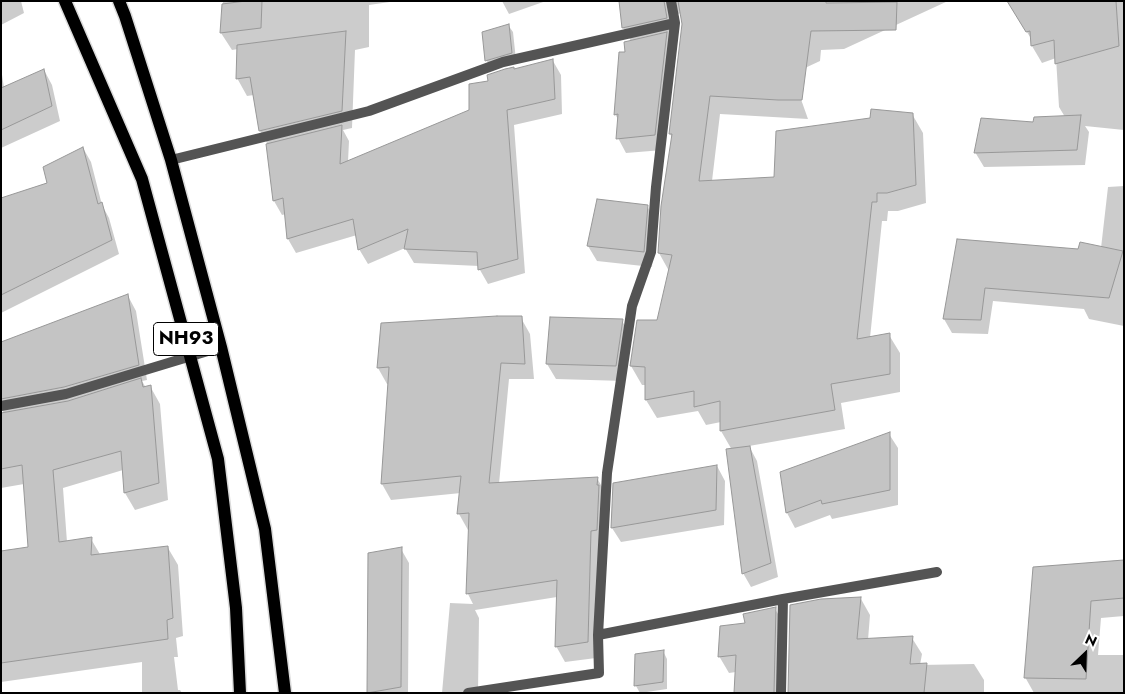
<!DOCTYPE html>
<html>
<head>
<meta charset="utf-8">
<style>
  body { margin:0 }
  #map { position:relative; width:1125px; height:694px; overflow:hidden; background:#fff; font-family:Jost,sans-serif }
  canvas { display:block }
  .frame { position:absolute; inset:0; border:2px solid #000; pointer-events:none }
  .north { position:absolute; left:1060px; top:629px; width:50px; height:50px; -webkit-text-stroke:4px #fff; paint-order:stroke; rotate:24deg; font-size:14px; font-weight:700; line-height:20px; text-align:center; color:#000 }
  .north::after { content:''; display:block; margin:auto; width:18px; height:22px; background:#000; clip-path:polygon(50% 0,100% 100%,50% 72%,0 100%) }
</style>
</head>
<body>
<div id="map">
<canvas width="1125" height="694"></canvas>
<div class="frame"></div>
<div class="north">N</div>
</div>
<script>
const ctx = document.querySelector('canvas').getContext('2d');
ctx.lineJoin = 'round';
function fill(path, color) { ctx.fillStyle = color; ctx.fill(path, 'evenodd'); }
const poly = rows => new Path2D(rows.map(r => 'M' + r).join(''));
function trace(path, color, width, dash) { ctx.strokeStyle = color; ctx.lineWidth = width; ctx.lineCap = dash ? 'butt' : 'round'; ctx.setLineDash(dash || []); ctx.stroke(path); }
function label(font, color, halo, rows, align = 'center') {
  ctx.font = font + ' Jost,sans-serif'; ctx.lineWidth = 4; ctx.setLineDash([]); ctx.textBaseline = 'middle'; ctx.strokeStyle = halo; ctx.fillStyle = color; for (const [text, x, y, turn = 0] of rows) {
    ctx.save(); ctx.translate(x, y); ctx.rotate((+turn || 0) * Math.PI / 180); ctx.textAlign = isNaN(turn) ? turn : align; if (halo) ctx.strokeText(text, 0, 0); ctx.fillText(text, 0, 0); ctx.restore();
  }
}
fill(poly([
  [1,1,21,1,24,13,1,25],
  [223,1,397,1,369,5,369,47,355,50,352,128,343,130,349,141,348,162,470,111,489,82,514,70,553,61,561,75,562,114,514,125,525,273,488,284,480,270,479,266,414,263,405,248,368,264,359,249,357,235,296,253,288,239,286,214,282,215,274,201,267,143,260,131,254,95,247,96,237,78,238,49,232,50,221,33],
  [502,1,546,1,509,14],
  [621,1,677,1,681,5,681,1,948,1,844,49,821,50,820,61,792,74,808,119,720,114,712,181,775,178,912,114,923,133,926,203,898,211,888,211,887,221,882,221,870,338,889,335,900,353,900,392,841,403,845,429,749,446,757,461,778,577,751,587,743,573,732,450,721,431,721,422,706,425,698,411,657,418,646,400,646,385,642,385,631,366,638,321,658,322,669,271,659,253,663,206,673,139,670,134,683,24,681,13,678,14,663,150,626,153,618,138,619,121,615,114,626,53,631,41,623,28],
  [1007,1,1124,1,1124,130,1085,126,1089,132,1085,165,984,167,975,152,1034,124,1065,117,1059,107,1056,58,1042,63,1032,46,1032,40],
  [508,25,513,32,516,60,491,68,487,61,484,33],
  [1,68,4,88,44,70,52,85,60,121,1,148],
  [83,148,91,162,102,205,109,218,119,254,1,313,1,200,48,183],
  [1124,186,1124,326,1089,319,1084,309,993,301,988,334,952,333,944,319,958,240,1079,250,1101,248,1108,187],
  [647,206,656,221,652,267,597,261,588,246],
  [128,296,136,311,147,380,142,381,146,388,150,386,160,404,168,500,135,510,125,493,123,470,63,488,67,542,91,539,101,556,168,548,178,565,183,636,176,638,178,657,174,657,178,690,180,690,182,693,142,693,142,662,1,682,1,552,29,548,24,484,1,488,1,425,4,413,1,407,1,344],
  [521,318,530,334,534,379,509,379,499,484,597,478,606,494,596,658,565,662,556,646,557,597,475,610,479,618,478,693,442,693,450,603,473,604,468,594,470,530,468,530,459,514,461,493,391,500,382,484,389,384,387,384,378,368,383,324],
  [622,321,631,336,624,381,556,379,547,364],
  [889,434,898,448,898,505,832,519,830,515,795,528,787,513,782,473],
  [717,466,725,481,724,525,621,542,612,528],
  [401,549,409,563,408,693,369,693,370,554],
  [1124,561,1124,616,1101,618,1098,655,1124,655,1124,693,1034,693,1025,677],
  [861,599,870,615,868,640,912,638,922,654,920,665,974,664,984,680,984,693,789,693],
  [775,609,785,625,783,693,735,693,736,672,729,673,719,656,746,624],
  [663,651,667,659,667,689,640,693,636,686,637,655]
]), '#0003');
const building = poly([
  [246,1,262,1,261,28,220,33,222,4,246,1],
  [619,1,664,1,667,18,622,28,619,1],
  [678,1,826,1,826,3,897,2,896,30,811,31,802,100,778,100,710,96,699,181,774,177,776,131,870,118,871,109,913,113,916,185,887,193,877,193,877,202,872,202,857,339,890,333,890,374,831,384,835,410,720,431,720,401,694,407,694,391,645,400,645,367,630,366,637,320,657,320,672,255,658,253,661,206,672,134,669,134,682,24,678,1],
  [1007,1,1116,1,1119,46,1055,64,1054,40,1031,46,1030,31,1026,32,1007,1],
  [509,24,512,53,485,61,482,32,509,24],
  [346,31,342,111,259,131,250,77,236,79,237,45,346,31],
  [667,32,655,135,616,139,618,114,614,115,619,52,625,52,624,42,667,32],
  [553,59,555,99,507,110,518,259,478,270,477,252,404,249,408,229,358,250,353,219,287,239,283,198,273,201,266,144,342,125,340,164,469,110,469,84,488,81,487,75,505,69,514,67,514,69,553,59],
  [44,69,52,106,1,130,1,88,44,69],
  [1081,115,1077,150,974,153,981,118,1033,122,1034,117,1081,115],
  [83,147,98,204,102,202,112,240,1,295,1,198,47,183,43,167,83,147],
  [597,199,648,205,644,252,587,246,597,199],
  [957,239,1078,249,1080,242,1123,251,1109,298,985,288,981,320,943,319,957,239],
  [128,294,139,365,64,387,1,399,1,342,128,294],
  [497,316,522,316,525,364,501,363,489,483,598,477,597,485,599,485,597,530,591,531,588,642,555,647,557,580,466,594,469,513,457,514,461,476,381,484,389,367,377,368,381,323,497,316],
  [550,317,623,319,616,366,546,364,550,317],
  [141,378,143,387,151,385,159,483,124,493,121,451,53,470,59,542,92,537,91,555,168,546,173,618,167,620,168,639,1,663,1,551,28,547,22,465,1,469,1,413,68,401,141,378],
  [890,432,890,490,822,504,821,500,786,513,780,472,890,432],
  [750,446,771,563,742,574,726,449,750,446],
  [717,465,716,510,611,528,613,483,717,465],
  [402,547,401,687,367,693,368,553,402,547],
  [1124,560,1124,598,1091,601,1086,679,1024,678,1033,567,1124,560],
  [861,597,857,639,913,636,910,664,927,663,924,693,788,693,790,605,821,599,861,597],
  [776,607,774,693,734,693,736,655,718,657,720,626,745,623,743,614,776,607],
  [664,650,663,682,634,686,635,654,664,650]
]);
fill(building, '#c4c4c4');
trace(building, '#989898', 1);
const primary = poly([
  [65,1,142,179,218,459,236,608,240,693],
  [119,1,125,16,171,160,221,347,265,529,285,693]
]);
trace(primary, '#dbdbdb', 15);
trace(poly([
  [171,160,369,111,503,62,675,23],
  [1,406,66,394,221,347],
  [598,635,783,599,937,572],
  [468,693,599,673,598,635,607,473,632,306,651,252,656,187,675,23,671,1],
  [781,693,783,599]
]), '#545454', 10);
trace(primary, '#000', 12);
for (const [x, y, w] of [
  [186,339,65]
]) { const box = new Path2D(); box.roundRect(x - w / 2, y - 16.5, w, 33, 4); ctx.fillStyle = '#fff'; ctx.fill(box); trace(box, '#000', 1); }
label('bold 19px', '#000', null, [
  ["NH93",186,339]
]);
</script>
</body>
</html>
